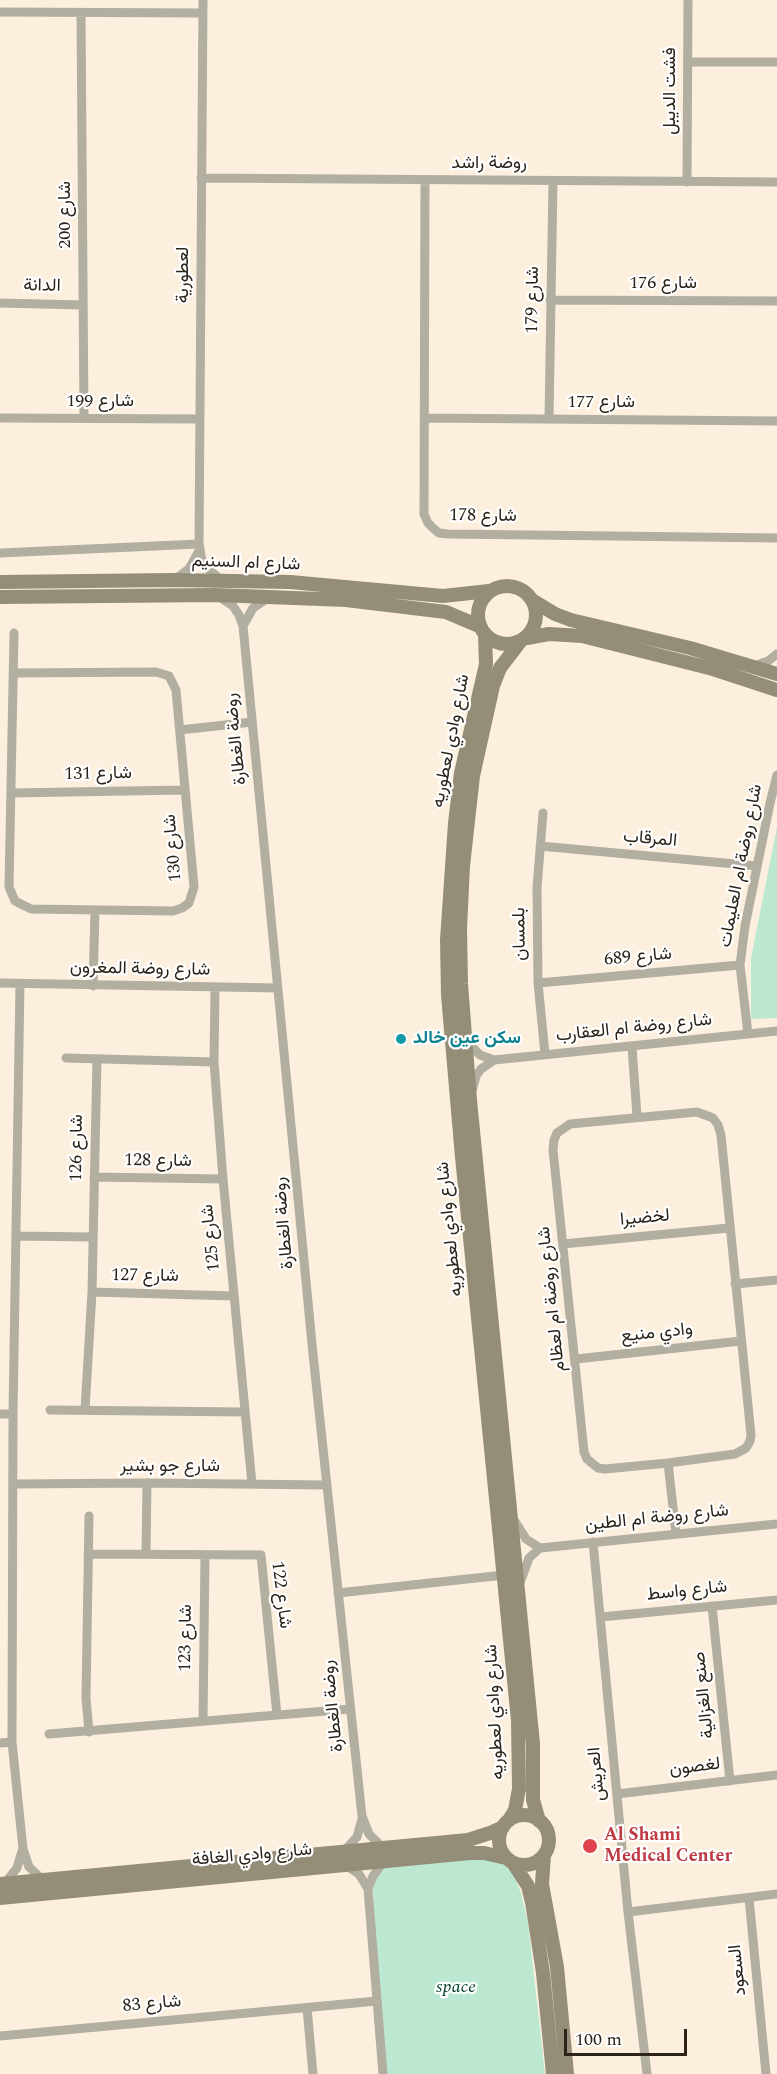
<!DOCTYPE html>
<html>
<head>
<meta charset="utf-8">
<style>
  body { margin:0 }
  #map { position:relative; width:777px; height:2074px; overflow:hidden; background:#fdefdd; font-family:Spectral,serif }
  canvas { display:block }
  .scale { position:absolute; left:564px; top:2029px; width:123px; height:27px; box-sizing:border-box; border:3px solid #2c2418; border-top:0; padding-left:8px; font-size:18px; line-height:21px; white-space:nowrap; color:#2c2418; -webkit-text-stroke:4px #fff; paint-order:stroke }
</style>
</head>
<body>
<div id="map">
<canvas width="777" height="2074"></canvas>
<div class="scale">100 m</div>
</div>
<script>
const ctx = document.querySelector('canvas').getContext('2d');
ctx.lineJoin = 'round';
function fill(path, color) { ctx.fillStyle = color; ctx.fill(path, 'evenodd'); }
const poly = rows => new Path2D(rows.map(r => 'M' + r).join(''));
function trace(path, color, width, dash) { ctx.strokeStyle = color; ctx.lineWidth = width; ctx.lineCap = dash ? 'butt' : 'round'; ctx.setLineDash(dash || []); ctx.stroke(path); }
function label(font, color, halo, rows, align = 'center') {
  ctx.font = font + ' Spectral,Vazirmatn,serif'; ctx.lineWidth = 4.5; ctx.setLineDash([]); ctx.textBaseline = 'middle'; ctx.strokeStyle = halo; ctx.fillStyle = color; for (const [text, x, y, turn = 0] of rows) {
    ctx.save(); ctx.translate(x, y); ctx.rotate((+turn || 0) * Math.PI / 180); ctx.textAlign = isNaN(turn) ? turn : align; if (halo) ctx.strokeText(text, 0, 0); ctx.fillText(text, 0, 0); ctx.restore();
  }
}
fill(poly([
  [777,827,777,1018,751,1019,751,958],
  [472,1856,494,1860,506,1866,515,1878,521,1893,528,1922,545,2074,385,2074,378,1994,373,1887,375,1879,383,1868,387,1866]
]), '#bce8d2');
trace(poly([
  [203,0,199,544,202,560,207,568,221,580],
  [0,12,203,13],
  [81,13,84,418],
  [688,62,777,62],
  [201,178,777,182],
  [425,180,424,514,428,523,433,528,439,533,448,534,777,538],
  [687,182,688,0],
  [550,300,777,301],
  [0,303,83,305],
  [0,418,200,419],
  [426,418,777,421],
  [549,419,553,181],
  [0,553,199,544],
  [174,580,189,569,199,551],
  [218,596,233,606,239,615,243,626,313,1354,362,1816,369,1834,383,1848],
  [243,626,253,608,268,598],
  [754,666,768,661,777,654],
  [14,673,156,672,169,676,176,690,194,887,189,903,182,908,173,911,31,909,15,901,9,887,14,633],
  [180,730,252,722],
  [12,793,185,790],
  [543,813,537,888,538,983,545,1054],
  [540,846,757,866],
  [0,983,278,988],
  [538,983,740,965],
  [20,984,13,1414,12,1742,23,1849,29,1867,43,1880],
  [93,986,95,911],
  [215,988,214,1062,223,1179,252,1484],
  [748,1034,740,965,745,926,770,803,777,775],
  [467,1038,470,1045,480,1055,494,1060,777,1031],
  [632,1047,637,1116],
  [66,1058,214,1062],
  [472,1091,476,1076,481,1069,494,1060],
  [697,1112,713,1118,718,1125,721,1135,751,1435,750,1441,746,1448,735,1454,668,1463,605,1469,598,1468,587,1459,584,1452,553,1150,554,1140,557,1133,570,1124,697,1112],
  [94,1177,223,1179],
  [17,1236,92,1237],
  [563,1244,729,1228],
  [735,1284,777,1280],
  [92,1292,234,1296],
  [576,1359,741,1341],
  [50,1410,245,1412],
  [85,1410,92,1292,97,1059],
  [0,1414,13,1414],
  [668,1463,676,1534],
  [13,1484,147,1483,327,1485],
  [89,1516,86,1698,89,1732],
  [514,1520,526,1539,540,1548],
  [593,1542,628,1912,647,2074],
  [88,1554,261,1555,277,1715],
  [146,1554,147,1483],
  [520,1583,529,1558,540,1548,777,1524],
  [338,1593,504,1575],
  [712,1606,730,1781],
  [601,1617,777,1600],
  [203,1721,205,1555],
  [49,1734,350,1709],
  [0,1743,12,1742],
  [617,1794,777,1775],
  [343,1852,357,1837,362,1819],
  [345,1865,359,1874,368,1889,383,2074],
  [5,1883,17,1868,22,1851],
  [368,1889,373,1876,385,1860],
  [749,1898,766,2074],
  [628,1912,777,1894],
  [307,2008,313,2074],
  [0,2036,377,2001]
]), '#b2aea0', 9);
trace(poly([
  [0,582,173,580,290,582,443,596,489,591],
  '478 615a29 29 0 1 1 58 0a29 29 0 1 1-58 0Z',
  [0,597,216,595,346,600,446,612,479,626],
  [532,600,555,614,571,620,690,648,777,674],
  [485,635,486,664,461,773,455,823,447,940,448,995,462,1157,518,1720,519,1789,515,1810,509,1820],
  [527,638,549,634,582,636,713,669,777,690],
  [520,642,500,668,493,686,473,776,463,866,460,929,461,984,470,1100,533,1744,533,1800,539,1821],
  '499 1840a25 25 0 1 1 50 0a25 25 0 1 1-50 0Z',
  [544,1855,542,1884,557,1967,567,2074],
  [513,1863,528,1886,532,1902,543,1973,553,2074],
  [0,1884,468,1840,490,1833,503,1827],
  [0,1898,470,1853,484,1853,506,1858]
]), '#948e78', 14);
for (const [x, y, r, color] of [
  [401,1039,6,"#0f9aa8"],
  [590,1846,8,"#e0444e"]
]) { const dot = new Path2D(); dot.arc(x, y, r, 0, 2 * Math.PI); ctx.fillStyle = color; ctx.fill(dot); trace(dot, '#fff', 2); }
label('18px', '#2c2418', '#fff', [
  ["فشت الديبل",671,91,-90],
  ["روضة راشد",489,164],
  ["شارع 200",66,215,-90],
  ["لعطورية",184,275,-90],
  ["شارع 176",663,284],
  ["الدانة",42,287,1],
  ["شارع 179",534,300,-89],
  ["شارع 199",100,402],
  ["شارع 177",601,403],
  ["شارع 178",483,517,1],
  ["شارع ام السنيم",246,564,2],
  ["روضة الغطارة",237,739,-96],
  ["شارع وادي لعطوريه",452,741,-79],
  ["شارع 131",98,775,-1],
  ["المرقاب",650,840,5],
  ["شارع 130",174,848,-95],
  ["شارع روضة ام العليمات",742,866,-79],
  ["بلمسان",521,934,-91],
  ["شارع 689",638,958,-5],
  ["شارع روضة المغرون",140,970,1],
  ["شارع روضة ام العقارب",634,1029,-6],
  ["شارع 126",78,1148,-89],
  ["شارع 128",158,1162,1],
  ["لخضيرا",645,1219,-5],
  ["روضة الغطارة",285,1223,-95],
  ["شارع وادي لعطوريه",451,1229,-96],
  ["شارع 125",212,1238,-96],
  ["شارع 127",145,1277,1],
  ["شارع روضة ام لعظام",553,1299,-96],
  ["وادي منيع",657,1334,-6],
  ["شارع جو بشير",170,1467],
  ["شارع روضة ام الطين",657,1519,-6],
  ["شارع واسط",687,1592,-6],
  ["شارع 122",280,1595,83],
  ["شارع 123",187,1638,-89],
  ["صنع الغزالية",705,1695,-96],
  ["روضة الغطارة",334,1706,-96],
  ["شارع وادي لعطوريه",496,1712,-93],
  ["لغصون",695,1768,-7],
  ["العريش",598,1774,-95],
  ["شارع وادي الغافة",252,1856,-5],
  ["السعود",739,1970,-96],
  ["شارع 83",152,2005,-5]
]);
label('bold 18px', '#0d838f', '#fff', [
  ["سكن عين خالد",413,1039]
], 'left');
label('bold 18px', '#be3a42', '#fff', [
  ["Al Shami",604,1836],
  ["Medical Center",604,1857]
], 'left');
label('italic 18px', '#00402b', '#fff', [
  ["space",456,1988]
]);
</script>
</body>
</html>
